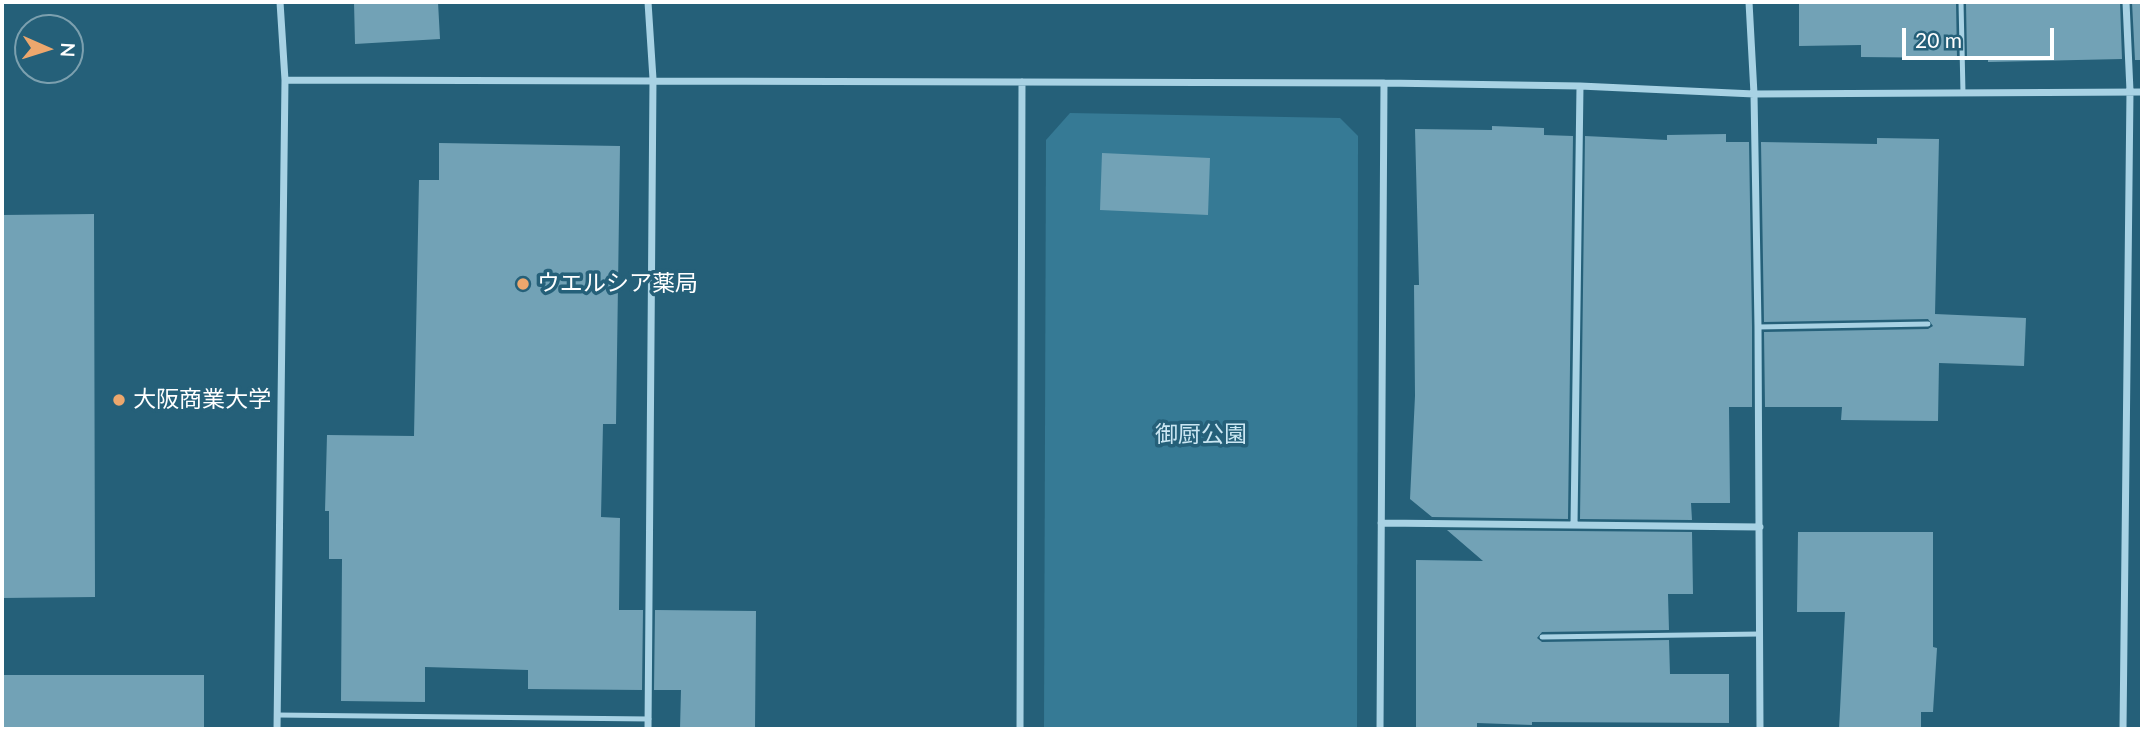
<!DOCTYPE html>
<html>
<head>
<meta charset="utf-8">
<style>
  body { margin:0 }
  #map { position:relative; width:2144px; height:731px; overflow:hidden; background:#256079; font-family:Lato,sans-serif }
  canvas { display:block }
  .frame { position:absolute; inset:0; border:4px solid #fff; pointer-events:none }
  .north { position:absolute; left:14px; top:14px; width:70px; height:70px; box-sizing:border-box; background:#256079; border:2px solid #7ca0af; border-radius:50%; rotate:93deg; font-size:19px; font-weight:700; line-height:28px; text-align:center; color:#fff }
  .north::after { content:''; display:block; margin:auto; width:24px; height:32px; background:#eda76d; clip-path:polygon(50% 0,100% 100%,50% 72%,0 100%) }
  .scale { position:absolute; left:1902px; top:28px; width:152px; height:32px; box-sizing:border-box; border:4px solid #fff; border-top:0; padding-left:9px; font-size:21px; line-height:24px; white-space:nowrap; color:#fff; -webkit-text-stroke:5px #256079; paint-order:stroke }
</style>
</head>
<body>
<div id="map">
<canvas width="2144" height="731"></canvas>
<div class="frame"></div>
<div class="north">N</div>
<div class="scale">20 m</div>
</div>
<script>
const ctx = document.querySelector('canvas').getContext('2d');
ctx.lineJoin = 'round';
function fill(path, color) { ctx.fillStyle = color; ctx.fill(path, 'evenodd'); }
const poly = rows => new Path2D(rows.map(r => 'M' + r).join(''));
function trace(path, color, width, dash) { ctx.strokeStyle = color; ctx.lineWidth = width; ctx.lineCap = dash ? 'butt' : 'round'; ctx.setLineDash(dash || []); ctx.stroke(path); }
function label(font, color, halo, rows, align = 'center') {
  ctx.font = font + ' Lato,"Noto Sans JP",sans-serif'; ctx.lineWidth = 7; ctx.setLineDash([]); ctx.textBaseline = 'middle'; ctx.strokeStyle = halo; ctx.fillStyle = color; for (const [text, x, y, turn = 0] of rows) {
    ctx.save(); ctx.translate(x, y); ctx.rotate((+turn || 0) * Math.PI / 180); ctx.textAlign = isNaN(turn) ? turn : align; if (halo) ctx.strokeText(text, 0, 0); ctx.fillText(text, 0, 0); ctx.restore();
  }
}
fill(poly([
  [1070,113,1340,118,1358,136,1357,729,1044,729,1046,140]
]), '#367a95');
fill(poly([
  [354,2,438,2,440,39,355,44],
  [1799,2,1956,2,1957,58,1861,57,1861,45,1799,46],
  [1966,2,2120,2,2122,59,1988,62,1988,58,1967,58],
  [2132,2,2142,2,2142,60,2135,60],
  [1492,126,1544,128,1544,135,1573,136,1568,519,1432,517,1410,499,1415,396,1414,285,1419,285,1415,129,1492,130],
  [1726,134,1726,142,1749,142,1752,327,1752,407,1729,407,1730,503,1691,503,1692,520,1580,519,1585,136,1667,140,1667,135],
  [1877,138,1939,139,1935,314,2026,318,2024,366,1939,363,1938,421,1841,420,1842,407,1765,407,1764,332,1928,329,1933,326,1928,319,1764,322,1761,142,1877,144],
  [439,143,620,146,616,424,603,424,601,517,620,518,619,610,643,610,642,690,528,689,528,670,425,667,425,702,341,701,342,559,329,559,329,511,325,511,327,435,414,436,419,180,439,180],
  [1102,153,1210,158,1208,215,1100,210],
  [94,214,95,597,2,598,2,215],
  [1447,530,1692,532,1693,594,1668,594,1669,630,1542,632,1537,638,1542,642,1669,640,1670,674,1729,674,1729,723,1532,722,1532,725,1477,723,1477,727,1416,727,1416,560,1483,561],
  [1798,532,1933,532,1933,647,1937,648,1933,712,1921,712,1921,729,1839,729,1845,612,1797,612],
  [655,610,756,611,755,729,680,729,681,690,654,690],
  [2,675,204,675,204,729,2,729]
]), '#72a2b6');
trace(poly([
  [1961,2,1963,93],
  [1758,327,1928,324],
  [1542,637,1760,634],
  [277,715,649,719]
]), '#a8d2e4', 5);
trace(poly([
  [648,2,653,79,648,729],
  [1749,2,1754,94,1758,327,1760,729],
  [285,80,1384,83,1580,86,1754,94,2142,92],
  [1381,523,1760,527],
  [1574,524,1580,86],
  [277,729,285,80,280,2],
  [1020,729,1022,82],
  [1380,729,1384,83],
  [2123,729,2130,91,2126,2]
]), '#a8d2e4', 7);
for (const [x, y, r, color] of [
  [523,284,7,"#eda76d"],
  [119,400,7,"#eda76d"]
]) { const dot = new Path2D(); dot.arc(x, y, r, 0, 2 * Math.PI); ctx.fillStyle = color; ctx.fill(dot); trace(dot, '#256079', 2.5); }
label('23px', '#fff', '#256079', [
  ["ウエルシア薬局",537,284],
  ["大阪商業大学",133,400]
], 'left');
label('23px', '#cbe7f3', '#256079', [
  ["御厨公園",1201,435]
]);
</script>
</body>
</html>
